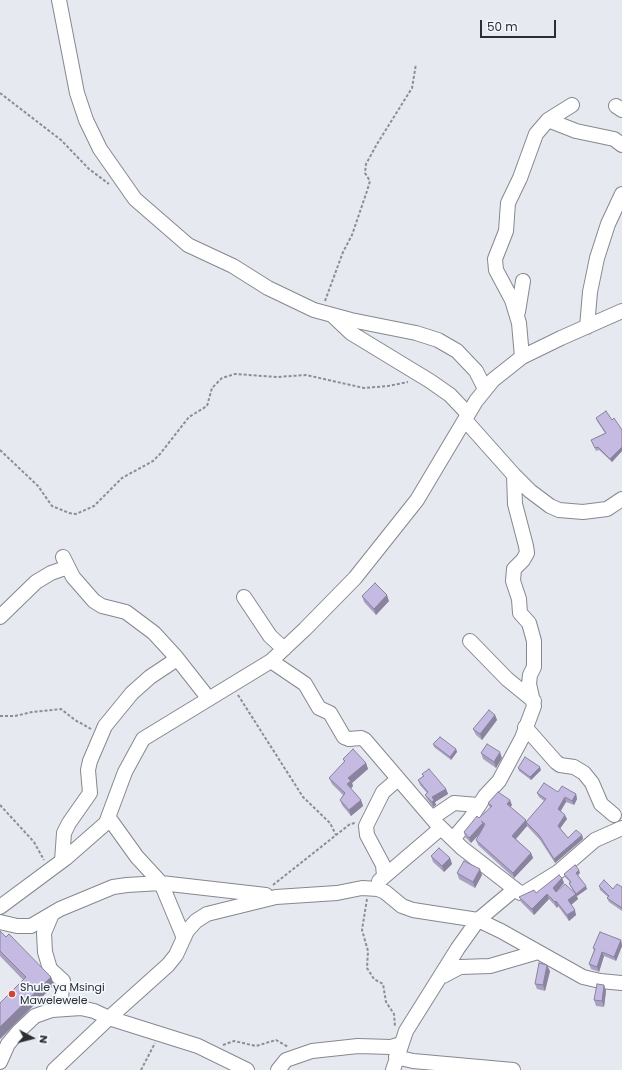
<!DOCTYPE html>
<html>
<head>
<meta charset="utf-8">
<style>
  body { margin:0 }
  #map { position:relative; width:622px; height:1070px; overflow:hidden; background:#e6eaf0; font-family:Poppins,sans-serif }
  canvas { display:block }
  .north { position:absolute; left:12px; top:1018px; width:40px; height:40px; -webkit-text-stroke:3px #f3f7fe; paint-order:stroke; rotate:97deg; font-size:11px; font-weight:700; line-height:16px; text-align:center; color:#2c2e30 }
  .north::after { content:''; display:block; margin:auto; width:14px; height:18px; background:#2c2e30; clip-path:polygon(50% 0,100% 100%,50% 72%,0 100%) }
  .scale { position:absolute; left:480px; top:20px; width:76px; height:18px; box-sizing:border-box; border:2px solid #2c2e30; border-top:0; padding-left:5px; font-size:12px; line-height:14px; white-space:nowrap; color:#2c2e30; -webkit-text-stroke:3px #f3f7fe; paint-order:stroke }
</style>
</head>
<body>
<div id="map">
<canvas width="622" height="1070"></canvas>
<div class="north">N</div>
<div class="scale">50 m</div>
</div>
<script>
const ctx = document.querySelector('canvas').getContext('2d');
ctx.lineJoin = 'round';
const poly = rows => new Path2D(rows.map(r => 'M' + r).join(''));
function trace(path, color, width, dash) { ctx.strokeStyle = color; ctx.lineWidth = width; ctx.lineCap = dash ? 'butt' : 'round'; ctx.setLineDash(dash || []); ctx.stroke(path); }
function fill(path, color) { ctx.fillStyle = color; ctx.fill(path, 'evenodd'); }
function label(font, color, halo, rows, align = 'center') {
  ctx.font = font + ' Poppins,sans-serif'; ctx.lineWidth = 3.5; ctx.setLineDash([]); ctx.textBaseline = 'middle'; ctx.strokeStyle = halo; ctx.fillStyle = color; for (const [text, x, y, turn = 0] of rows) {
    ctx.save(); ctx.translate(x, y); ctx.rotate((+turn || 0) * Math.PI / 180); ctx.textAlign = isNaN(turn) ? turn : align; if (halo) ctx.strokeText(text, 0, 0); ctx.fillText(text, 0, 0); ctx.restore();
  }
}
const minor = poly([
  [59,0,77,93,86,120,100,149,135,199,188,245,233,266,268,288,314,310,351,320,416,333,438,340,457,351,476,371,485,389],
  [616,106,622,110],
  [548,120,576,131,614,139,622,145],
  [518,312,523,281],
  [332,315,351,333,430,381,450,395,468,414],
  [587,327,590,292,597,258,608,224,622,194],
  [522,357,519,323,512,300,496,270,495,259,506,231,508,203,520,178,536,134,548,120,572,105],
  [465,420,514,475,530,491,550,506,559,510,583,512,607,509,622,499],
  [63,557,73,577,94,601,102,606,126,612,154,633,176,657,209,699],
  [244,597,270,636,284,649],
  [0,617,36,582,51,573,68,567],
  [470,641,507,679,534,701],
  [271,661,305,684,319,708,330,713,344,737,349,739,361,738,365,740,437,824,462,848,520,893,524,893,558,872,595,840,622,828],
  [525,727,556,762,560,765,574,767,584,773,592,783,601,804,614,815],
  [109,818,137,857,161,883,184,938],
  [432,818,454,803,478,805],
  [453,839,470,819,485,796,499,781,522,738,534,706,529,684,530,675,534,667,534,641,529,623,520,613,519,599,513,581,514,569,523,560,527,553,526,546,515,504,514,475],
  [62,861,64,833,69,823,90,793,88,770,90,761,105,726,132,693,150,677,177,659],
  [384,876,383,865,367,835,366,826,383,792,398,779],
  [379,881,441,828],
  [0,907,66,858,106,823,125,772,143,739,271,661,305,629,355,578,417,500,476,401,493,380,522,357,561,338,622,311],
  [0,922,17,926,31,926,60,909,113,887,127,885,161,883,266,895],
  [443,976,460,967,490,966,538,952],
  [52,1010,81,1008,94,1011,109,1018,198,1046,247,1070],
  [396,1057,413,1061,513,1070],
  [0,1062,8,1044,19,1031,35,1016,52,1010,61,997,63,981,50,969,45,952,44,933,52,914],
  [54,1070,109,1018,168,965,176,955,187,931,196,921,207,914,276,897,337,893,362,888,378,889,385,892,402,906,413,910,478,920,501,931,583,977,600,981,622,983],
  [278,1070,286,1060,312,1051,358,1046,391,1047,401,1044],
  [393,1070,406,1031,458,948,478,920,515,889]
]);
trace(minor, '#85888e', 16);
trace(poly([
  [0,93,61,140,89,169,109,184],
  [325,301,343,252,352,235,367,191,370,181,365,173,366,164,377,144,412,88,416,64],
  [0,450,38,486,52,506,69,513,76,514,94,506,122,478,153,461,160,454,189,417,207,406,212,388,222,378,235,374,277,377,306,375,364,388,388,386,408,382],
  [238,695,303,797,330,823,336,835],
  [0,716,15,716,32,712,61,709,75,720,91,729],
  [0,805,34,842,44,860],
  [273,885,350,824,355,823],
  [367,899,362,930,368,951,367,968,374,979,383,984,386,1002,394,1014,395,1027],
  [223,1045,234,1041,256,1046,276,1040,288,1047],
  [141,1070,155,1043]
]), '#8b8e92', 2, [3, 2]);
trace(minor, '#fff', 14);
fill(poly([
  [596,418,612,420,622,430,622,451,612,462,599,450,596,451,591,440,605,433,597,421],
  [362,596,389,601,376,615,364,602],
  [495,715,497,720,482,740,476,735,473,729],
  [433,744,456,749,457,752,451,760,434,747],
  [481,753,502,758,496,768,483,759],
  [343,759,366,763,368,769,352,783,353,786,351,789,361,800,363,806,351,816,342,805,340,800,343,795,332,784,329,778,344,762],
  [518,768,541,770,531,780,519,771],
  [422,774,446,789,448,794,435,802,436,805,433,807,427,799,425,795,427,793,420,785,418,780,423,776],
  [558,792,576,794,577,799,574,805,566,802,561,811,567,819,560,828,568,838,582,835,583,839,555,863,540,840,527,826,516,839,531,853,533,858,514,878,478,845,476,840,481,832,471,843,465,837,464,832,490,808,488,803,512,805,510,807,526,820,526,822,544,801,539,797,537,793],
  [431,856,450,858,452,864,444,872,433,862],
  [457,873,482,875,475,888,459,879],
  [580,873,578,875,587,889,577,896,576,895,578,899,571,905,576,915,569,921,558,906,557,908,549,899,534,915,521,902,519,897,536,893,562,878,564,883,557,891,575,893,570,886,569,883,570,882,565,877,564,874],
  [599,886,613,889,622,887,622,911,609,902,607,898,608,897,600,890],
  [0,931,6,937,51,977,54,985,0,1039,0,1003,23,980,0,956],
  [621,940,622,946,616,961,604,956,599,972,591,969,589,964,594,951,593,948],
  [550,971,545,991,537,989,535,984],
  [604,985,606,991,604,1007,596,1006,594,1000]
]), '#a9a1c2');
fill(poly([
  [622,447,622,451,612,462,610,459],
  [387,595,389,601,376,615,374,609],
  [495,715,497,720,482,740,480,734],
  [456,749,457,752,451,760,450,757],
  [500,752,502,758,496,768,494,762],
  [366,763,368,769,352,783,353,786,349,790,347,784,348,778],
  [540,767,541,770,531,780,530,777],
  [446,789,448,794,435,802,436,805,433,807,432,802,432,797],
  [576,794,577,799,574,805,572,801],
  [565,797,566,802,559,813,558,809],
  [361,800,363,806,351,816,349,810],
  [510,800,512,805,509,809,507,804],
  [565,815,567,819,559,830,558,826],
  [526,820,527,826,514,841,512,836],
  [483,823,485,828,471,843,469,838],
  [582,835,583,839,555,863,554,859],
  [531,853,533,858,514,878,513,873],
  [450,858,452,864,444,872,442,866],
  [480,869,482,875,475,888,473,882],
  [579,870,580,873,577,876,576,873],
  [562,878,564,883,555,893,553,888],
  [586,886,587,889,577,896,576,894],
  [547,894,549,899,534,915,532,909],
  [576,894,578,899,570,906,568,900],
  [556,901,558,906,557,908,555,902],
  [575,910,576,915,569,921,567,915],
  [621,940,622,946,616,961,614,957],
  [602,952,604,956,599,972,597,967],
  [547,965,550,971,545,991,543,985],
  [51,977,54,985,0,1039,0,1027],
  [604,985,606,991,604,1007,602,1001]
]), '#8a839e');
const building = poly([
  [606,411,612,420,614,418,622,430,622,447,610,459,598,447,595,448,591,440,606,433,596,418,606,411],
  [375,583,387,595,374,609,362,596,375,583],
  [489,710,495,715,480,734,473,729,489,710],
  [440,737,456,749,450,757,433,744,440,737],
  [487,744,500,752,494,762,481,753,487,744],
  [353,749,366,763,348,778,351,781,347,784,361,800,349,810,340,800,345,793,329,778,345,761,343,759,353,749],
  [525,757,540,767,530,777,518,768,525,757],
  [429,769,446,789,432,797,434,800,432,802,425,795,428,792,418,780,424,776,422,774,429,769],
  [544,783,558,792,562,786,576,794,572,801,565,797,558,809,565,815,558,826,568,838,576,830,582,835,554,859,539,835,526,822,546,799,537,793,544,783],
  [498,792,510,800,507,804,526,820,512,836,531,853,513,873,476,840,485,824,481,821,483,823,469,838,464,832,477,816,479,818,492,806,488,803,498,792],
  [439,848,450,858,442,866,431,856,439,848],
  [464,861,480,869,473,882,457,873,464,861],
  [575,865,579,870,576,873,586,886,576,894,569,883,571,882,564,874,575,865],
  [559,875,562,878,553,888,556,892,565,884,576,894,568,900,575,910,567,915,556,901,555,902,547,894,532,909,519,897,534,890,536,893,559,875],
  [604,880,613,889,617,884,622,887,622,908,607,898,609,896,599,886,604,880],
  [0,931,6,937,9,934,51,977,0,1027,0,1003,26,977,0,951,0,931],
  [600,932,621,940,614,957,602,952,597,967,589,964,595,949,593,948,600,932],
  [539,963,547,965,543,985,535,984,539,963],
  [597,984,604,985,602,1001,594,1000,597,984]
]);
fill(building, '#c5bbe2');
trace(building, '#8a839e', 1);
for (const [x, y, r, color] of [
  [12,994,4,"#d14432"]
]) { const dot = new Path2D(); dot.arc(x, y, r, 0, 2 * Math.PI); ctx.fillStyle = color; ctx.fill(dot); trace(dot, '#f3f7fe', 1.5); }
label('11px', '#2c2e30', '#f3f7fe', [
  ["Shule ya Msingi",20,988],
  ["Mawelewele",20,1001]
], 'left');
</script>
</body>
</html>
